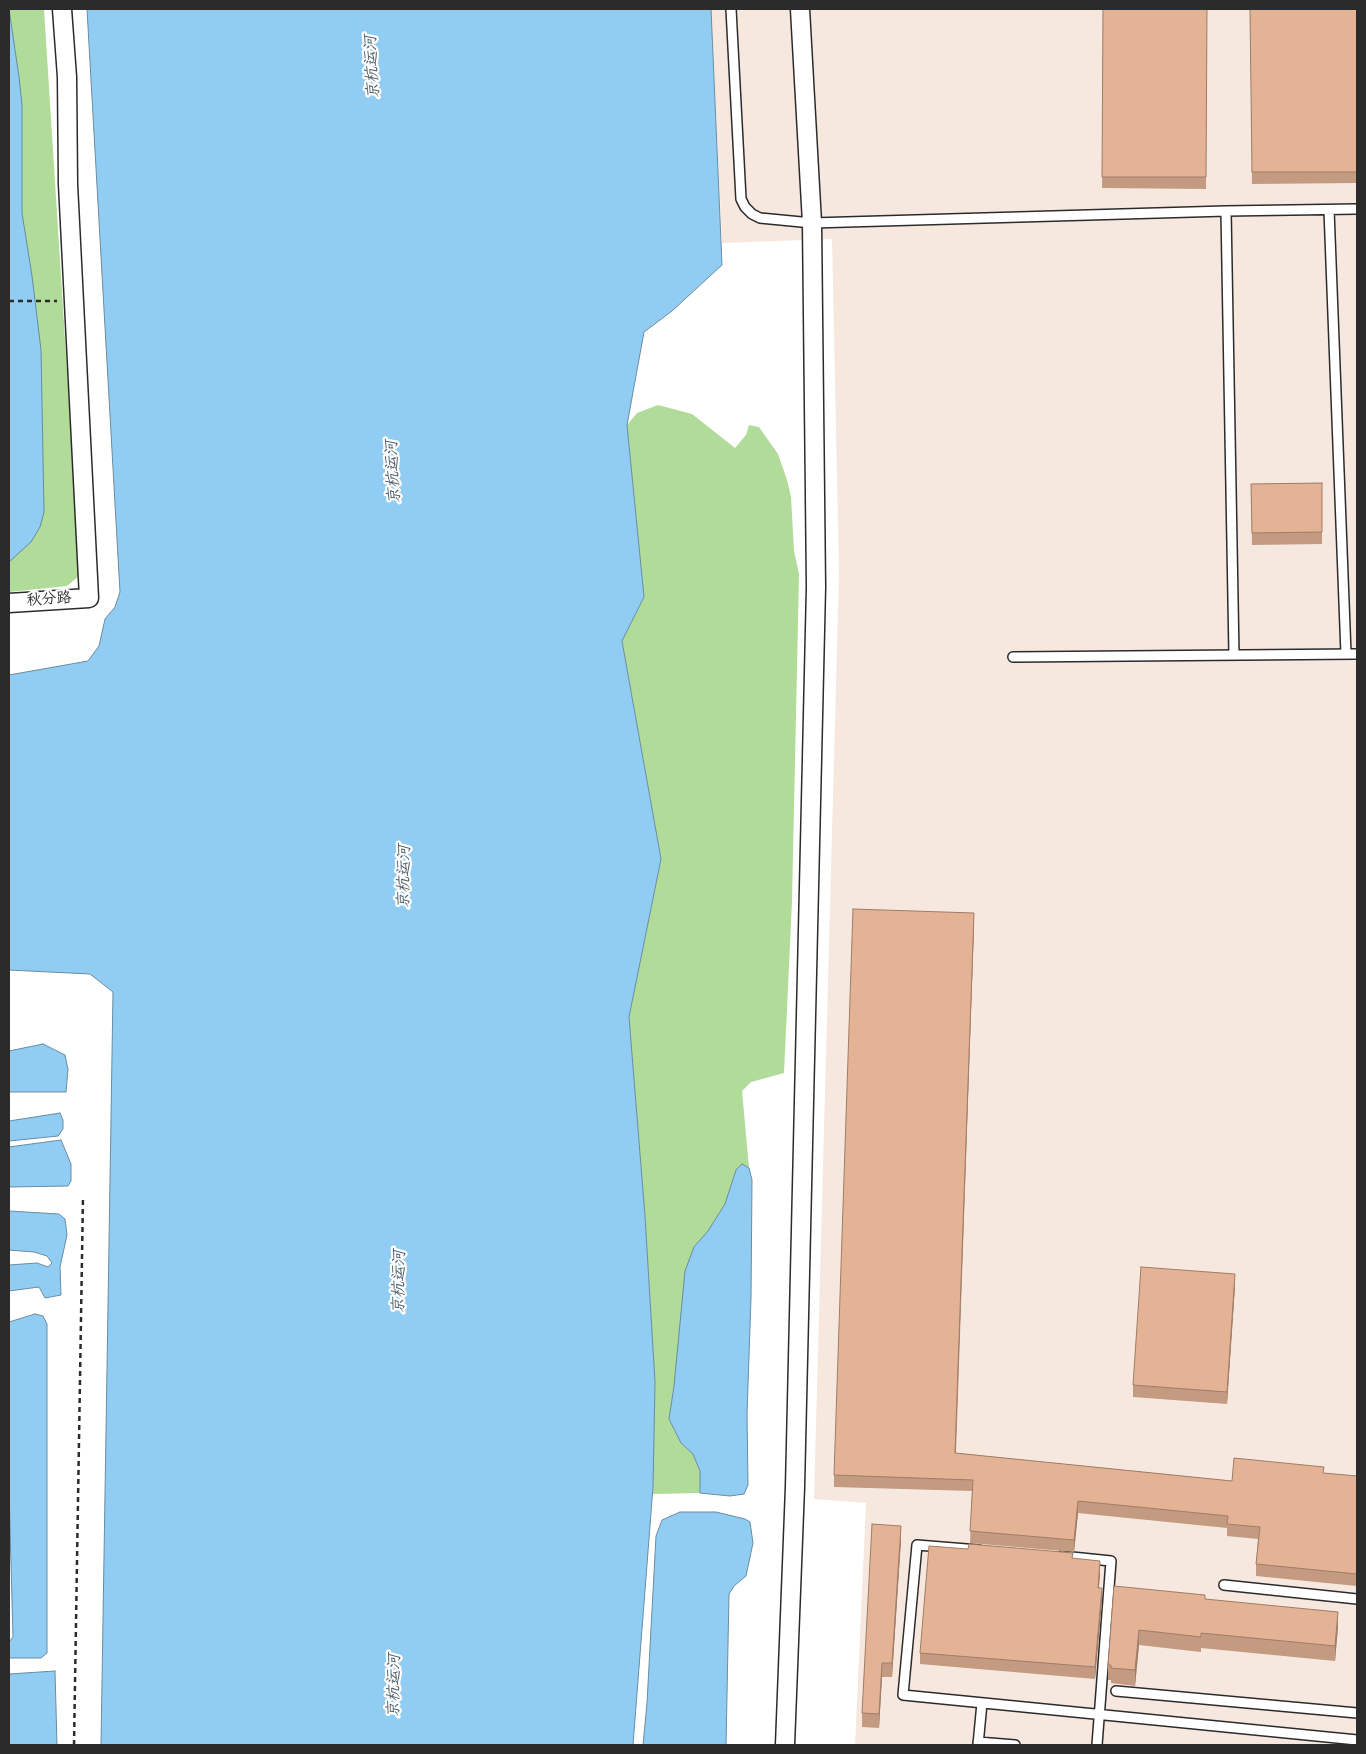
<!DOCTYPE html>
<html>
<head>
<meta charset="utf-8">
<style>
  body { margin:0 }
  #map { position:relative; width:1366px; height:1754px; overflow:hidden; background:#fff; font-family:"Gochi Hand",sans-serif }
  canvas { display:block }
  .frame { position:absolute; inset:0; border:10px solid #2b2b2b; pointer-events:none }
</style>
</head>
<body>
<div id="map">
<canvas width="1366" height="1754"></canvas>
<div class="frame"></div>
</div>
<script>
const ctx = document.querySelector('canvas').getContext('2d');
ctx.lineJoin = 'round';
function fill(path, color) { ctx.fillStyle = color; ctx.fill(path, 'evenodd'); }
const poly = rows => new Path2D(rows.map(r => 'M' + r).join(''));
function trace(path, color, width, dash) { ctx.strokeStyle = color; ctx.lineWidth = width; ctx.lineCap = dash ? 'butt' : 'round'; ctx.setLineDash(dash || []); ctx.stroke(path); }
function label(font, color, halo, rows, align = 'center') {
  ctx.font = font + ' "Gochi Hand","LXGW WenKai TC",sans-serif'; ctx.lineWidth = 4.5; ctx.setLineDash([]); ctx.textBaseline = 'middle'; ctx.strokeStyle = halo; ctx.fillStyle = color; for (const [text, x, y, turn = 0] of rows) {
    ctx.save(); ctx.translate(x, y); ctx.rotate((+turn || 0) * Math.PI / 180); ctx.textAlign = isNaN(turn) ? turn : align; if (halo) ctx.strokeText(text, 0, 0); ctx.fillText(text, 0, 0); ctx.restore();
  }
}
fill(poly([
  [711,9,1357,9,1357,1745,855,1745,866,1503,814,1499,839,573,832,239,722,243]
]), '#f7e8df');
fill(poly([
  [9,9,44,9,80,575,67,586,9,592],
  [658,405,692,414,735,448,746,435,749,425,759,427,778,454,787,480,791,497,794,551,799,574,792,901,784,1073,751,1082,742,1091,749,1168,742,1164,736,1170,725,1204,708,1231,694,1247,669,1419,681,1443,693,1454,700,1471,700,1493,652,1494,655,1382,645,1216,629,1017,661,859,622,640,644,597,627,425,637,413]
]), '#b1db99');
const water = poly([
  [9,9,19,77,22,105,22,213,32,276,41,350,44,512,40,527,31,542,9,562,9,9],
  [87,9,711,9,722,265,672,311,644,332,627,425,644,597,622,641,661,859,629,1017,645,1216,655,1382,653,1487,633,1745,101,1745,113,992,90,974,9,970,9,675,88,661,99,646,105,619,115,607,120,592,87,9],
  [43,1044,65,1055,68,1069,66,1092,9,1092,9,1051,43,1044],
  [60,1113,63,1120,63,1129,58,1136,9,1141,9,1121,60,1113],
  [61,1140,71,1164,71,1181,68,1186,9,1187,9,1147,61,1140],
  [742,1164,749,1168,752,1180,751,1298,747,1414,748,1485,744,1494,730,1496,700,1493,700,1471,693,1454,681,1443,669,1419,674,1386,685,1271,694,1247,708,1231,725,1204,736,1170,742,1164],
  [9,1211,59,1214,65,1219,67,1235,60,1267,61,1295,45,1298,39,1287,9,1291,9,1265,37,1263,48,1267,52,1263,47,1256,34,1252,9,1250,9,1211],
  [35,1314,43,1316,47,1324,47,1653,41,1658,9,1658,9,1642,13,1637,9,1491,9,1322,35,1314],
  [680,1512,716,1512,745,1519,750,1522,753,1543,746,1576,734,1586,729,1594,726,1745,643,1745,647,1703,656,1536,662,1520,680,1512],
  [55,1671,57,1745,9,1745,9,1674,55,1671]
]);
fill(water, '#91cdf2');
trace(water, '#688ca2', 1);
const service = poly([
  [731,9,741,199,745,207,752,214,760,218,812,223,1226,211,1357,209],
  [1329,210,1346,654],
  [1226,211,1234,655],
  [1013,657,1357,654],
  [979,1550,917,1545,903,1695,1357,1740],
  [1062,1556,1111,1561,1097,1745],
  [1224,1585,1357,1599],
  [1116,1691,1357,1713],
  [978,1742,1015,1745],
  [978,1745,982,1703]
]);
const minor = poly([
  [9,603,89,598,68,184,67,77,62,9],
  [785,1745,795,1487,816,587,812,223,800,9]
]);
trace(service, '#2b2b2b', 12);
trace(minor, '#2b2b2b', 21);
trace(poly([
  [9,301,57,301],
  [74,1745,83,1197]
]), '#2b2b2b', 2.5, [5, 4]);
trace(service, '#fff', 9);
trace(minor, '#fff', 18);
fill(poly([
  [1103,9,1207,9,1206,189,1102,188],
  [1250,9,1357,9,1357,183,1252,184],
  [1322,483,1322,544,1252,545,1251,484],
  [974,925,956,1453,1232,1481,1324,1473,1357,1476,1357,1586,1256,1576,1256,1564,1258,1539,1227,1536,1227,1528,1078,1513,1074,1552,970,1543,972,1491,834,1487,834,1475],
  [1235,1286,1227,1404,1133,1397,1133,1385],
  [901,1540,892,1677,882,1677,879,1728,862,1727,862,1713],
  [1073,1558,1100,1572,1099,1588,1102,1600,1095,1679,920,1664,920,1653],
  [1114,1586,1205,1599,1338,1627,1335,1661,1201,1648,1201,1652,1139,1645,1135,1686,1111,1683,1111,1680,1108,1680,1108,1665]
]), '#c49a80');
fill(poly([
  [974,913,974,925,955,1465,955,1453],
  [1235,1274,1235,1286,1227,1404,1227,1392],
  [1078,1501,1078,1513,1074,1552,1074,1540],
  [901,1526,901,1540,892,1677,892,1663],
  [1100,1561,1100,1572,1098,1599,1098,1588],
  [1102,1588,1102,1600,1095,1679,1095,1667],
  [1338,1612,1338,1627,1335,1661,1335,1646],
  [1139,1630,1139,1645,1135,1686,1135,1670],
  [882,1663,882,1677,879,1728,879,1714]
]), '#a07d68');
const building = poly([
  [1103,9,1207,9,1206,177,1102,177,1103,9],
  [1250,9,1357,9,1357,172,1252,172,1250,9],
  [1322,483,1322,532,1252,533,1251,484,1322,483],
  [853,909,974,913,955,1453,1232,1481,1234,1458,1324,1467,1323,1473,1357,1476,1357,1574,1256,1564,1260,1527,1227,1524,1228,1516,1078,1501,1074,1540,970,1531,973,1480,834,1475,853,909],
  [1141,1267,1235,1274,1227,1392,1133,1385,1141,1267],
  [872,1524,901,1526,892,1663,882,1663,879,1714,862,1713,872,1524],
  [969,1544,1073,1553,1072,1558,1100,1561,1098,1588,1102,1588,1095,1667,920,1653,929,1546,968,1549,969,1544],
  [1114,1586,1205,1595,1205,1599,1338,1612,1335,1646,1201,1633,1201,1637,1139,1630,1135,1670,1111,1668,1111,1665,1108,1665,1114,1586]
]);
fill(building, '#e4b395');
trace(building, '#a07d68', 1);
label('15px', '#2b2b2b', '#fff', [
  ["秋分路",49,601,-4]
]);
label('italic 16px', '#4a5c67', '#fff', [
  ["京杭运河",374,67,-93],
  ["京杭运河",395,472,-93],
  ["京杭运河",406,877,-89],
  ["京杭运河",401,1282,-89],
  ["京杭运河",396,1686,-89]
]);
</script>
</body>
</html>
